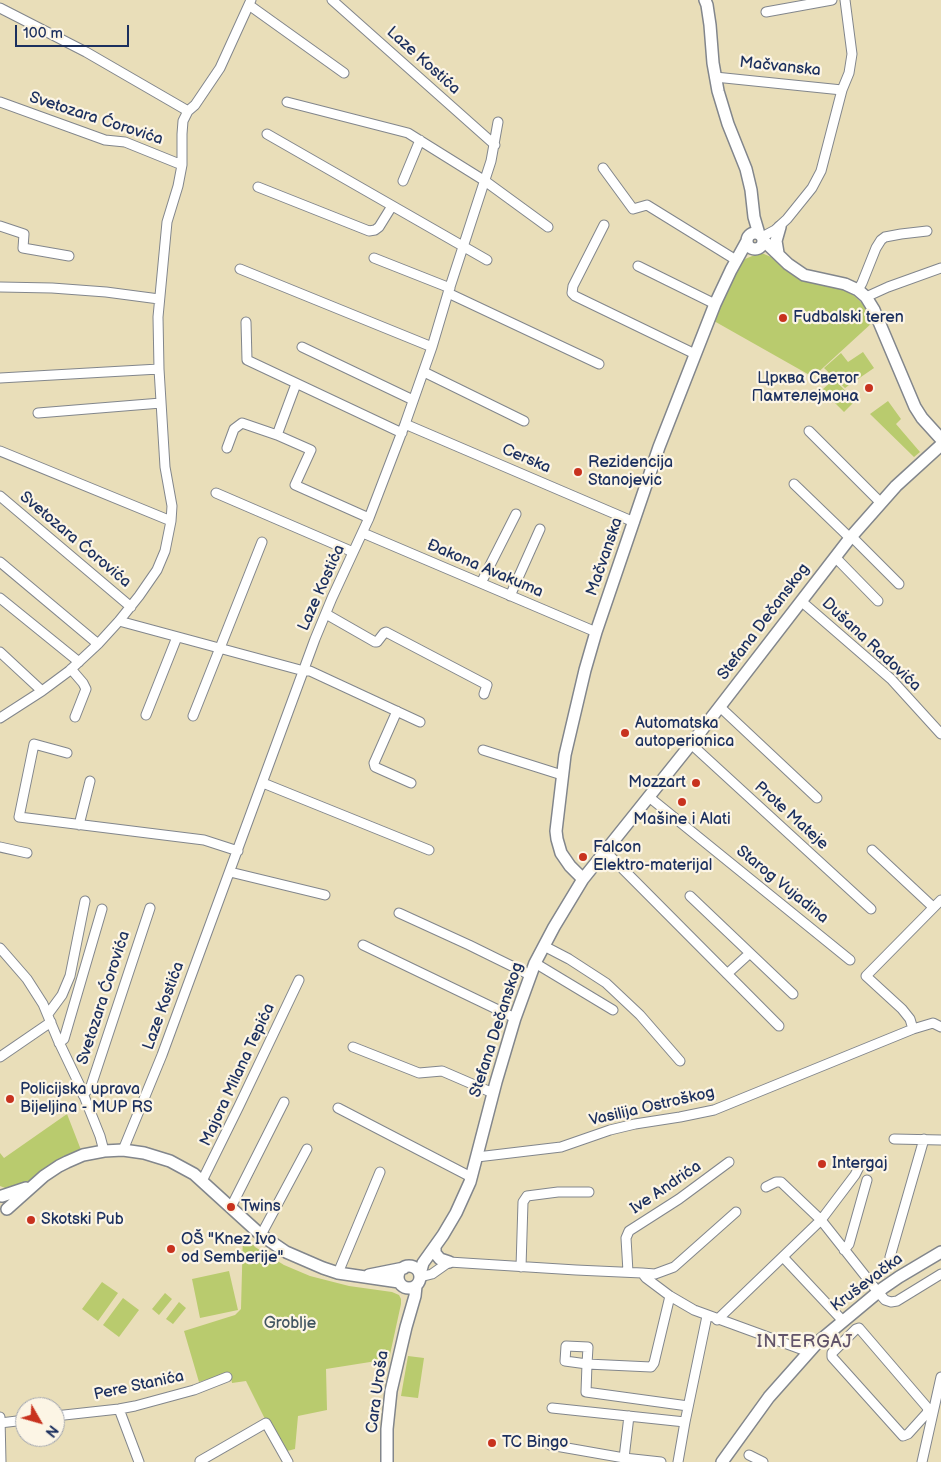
<!DOCTYPE html>
<html>
<head>
<meta charset="utf-8">
<style>
  body { margin:0 }
  #map { position:relative; width:941px; height:1462px; overflow:hidden; background:#e9deb9; font-family:"Balsamiq Sans",sans-serif }
  canvas { display:block }
  .north { position:absolute; left:15px; top:1397px; width:50px; height:50px; box-sizing:border-box; background:#fcf5e5; border:1px solid #a2a6af; border-radius:50%; rotate:128deg; font-size:14px; font-weight:700; line-height:20px; text-align:center; color:#1b2f5e }
  .north::after { content:''; display:block; margin:auto; width:18px; height:22px; background:#c8321e; clip-path:polygon(50% 0,100% 100%,50% 72%,0 100%) }
  .scale { position:absolute; left:15px; top:25px; width:114px; height:22px; box-sizing:border-box; border:2px solid #1b2f5e; border-top:0; padding-left:6px; font-size:15px; line-height:18px; white-space:nowrap; color:#1b2f5e; -webkit-text-stroke:4px #fcf5e5; paint-order:stroke }
</style>
</head>
<body>
<div id="map">
<canvas width="941" height="1462"></canvas>
<div class="north">N</div>
<div class="scale">100 m</div>
</div>
<script>
const ctx = document.querySelector('canvas').getContext('2d');
ctx.lineJoin = 'round';
function fill(path, color) { ctx.fillStyle = color; ctx.fill(path, 'evenodd'); }
const poly = rows => new Path2D(rows.map(r => 'M' + r).join(''));
function trace(path, color, width, dash) { ctx.strokeStyle = color; ctx.lineWidth = width; ctx.lineCap = dash ? 'butt' : 'round'; ctx.setLineDash(dash || []); ctx.stroke(path); }
function label(font, color, halo, rows, align = 'center') {
  ctx.font = font + ' "Balsamiq Sans",sans-serif'; ctx.lineWidth = 4.5; ctx.setLineDash([]); ctx.textBaseline = 'middle'; ctx.strokeStyle = halo; ctx.fillStyle = color; for (const [text, x, y, turn = 0] of rows) {
    ctx.save(); ctx.translate(x, y); ctx.rotate((+turn || 0) * Math.PI / 180); ctx.textAlign = isNaN(turn) ? turn : align; if (halo) ctx.strokeText(text, 0, 0); ctx.fillText(text, 0, 0); ctx.restore();
  }
}
fill(poly([
  [757,254,764,254,771,257,785,270,801,280,844,289,851,293,862,303,873,322,813,377,714,321,719,305,738,268,745,259],
  [863,352,874,368,845,388,824,368,841,353,848,362],
  [834,379,855,401,844,412,822,390],
  [888,401,901,419,896,424,920,452,914,457,870,414],
  [67,1114,81,1150,53,1165,19,1187,11,1189,5,1188,0,1186,0,1153,4,1158],
  [243,1233,255,1247,284,1265,310,1276,349,1286,392,1292,399,1295,401,1299,401,1304,389,1359,326,1369,327,1410,298,1416,295,1449,287,1451,265,1419,246,1381,232,1383,230,1372,199,1382,184,1331,235,1315,241,1309],
  [229,1271,238,1310,200,1318,192,1279],
  [102,1282,118,1293,98,1321,82,1309],
  [165,1293,172,1299,159,1315,152,1309],
  [123,1298,139,1310,119,1337,103,1325],
  [179,1302,186,1308,173,1324,166,1319],
  [408,1356,424,1358,418,1398,401,1396]
]), '#b9cb6e');
const street = poly([
  [332,0,495,145],
  [249,5,344,73],
  [0,8,86,52,188,111],
  [766,12,832,0],
  [715,77,842,90],
  [0,102,105,140,125,142,182,165],
  [287,102,408,133,485,181,548,227],
  [267,134,487,260],
  [603,168,633,209,647,205,736,260],
  [403,181,420,140],
  [258,187,369,231,375,230,379,227,392,206],
  [604,225,573,286,572,293,575,296,695,354],
  [0,226,24,234,23,248,69,256],
  [762,237,775,230,787,219,812,188,821,171,842,90,849,73,852,54,845,0],
  [374,258,450,288],
  [638,266,715,304],
  [240,269,432,347],
  [0,287,52,288,106,292,159,299],
  [858,290,862,283,876,248,881,240,885,237,901,234,927,231],
  [448,293,599,364],
  [866,297,888,287,941,268],
  [246,322,247,360,402,433],
  [302,347,413,400],
  [424,372,524,421],
  [0,378,159,369],
  [296,384,277,435,311,450,295,485,369,518],
  [38,413,161,403],
  [405,424,634,522],
  [809,431,881,503],
  [227,448,234,429,242,423,277,435],
  [0,451,171,521],
  [794,484,850,538],
  [216,493,353,552],
  [0,496,131,607],
  [363,533,596,632],
  [852,537,899,584],
  [835,557,878,601],
  [0,562,98,644],
  [481,583,516,514],
  [510,596,540,529],
  [0,598,79,662],
  [801,601,891,679,941,734],
  [326,614,375,642,377,642,384,633,386,632,487,685,484,694],
  [119,621,304,671,310,671,420,722],
  [0,652,42,691],
  [71,669,83,683,86,689,75,717],
  [720,707,817,798],
  [397,711,374,763,375,767,411,783],
  [146,715,177,637],
  [193,716,262,542],
  [0,718,42,691,69,671,98,644,119,621,139,596,157,570,165,551,171,521,172,506,165,467,159,369,158,317,167,222,178,186,182,165,182,134,183,121,188,111,195,105,220,68,251,0],
  [691,744,871,909],
  [483,750,562,775],
  [67,753,34,744,19,817,204,840,238,851],
  [263,783,429,850],
  [649,797,850,960],
  [79,825,90,781],
  [0,847,27,853],
  [872,850,933,907],
  [605,851,779,1026],
  [230,872,325,895],
  [690,896,793,994],
  [399,913,469,945,530,975],
  [363,945,515,1018],
  [544,946,569,959,606,983,640,1015,680,1061],
  [0,948,27,979,43,1004,58,1040,80,1086,100,1136,104,1151],
  [535,963,613,1010],
  [727,974,750,953],
  [48,1014,62,995,70,976,85,901],
  [913,1029,910,1019,902,1009,866,976,941,900],
  [59,1043,64,1039,102,909],
  [353,1047,419,1073,442,1071,449,1074,493,1093],
  [0,1057,51,1022],
  [83,1095,91,1086,150,908],
  [338,1108,471,1177],
  [894,1139,941,1140],
  [123,1150,162,1055,315,639,332,598,369,518,405,424,432,347,448,293,491,161,498,122],
  [477,1157,561,1147,610,1130,635,1124,680,1117,714,1110,913,1029,933,1023,941,1027],
  [860,1165,855,1175,821,1220,878,1292,885,1300,891,1302,897,1301,941,1274],
  [202,1181,239,1106,299,980],
  [231,1207,284,1102],
  [261,1235,307,1149],
  [844,1250,849,1244,867,1180],
  [783,1257,843,1321],
  [890,1257,924,1139],
  [521,1267,523,1202,527,1196,558,1192,589,1192],
  [628,1272,626,1238,629,1231,679,1199,729,1162],
  [338,1273,380,1172],
  [642,1273,655,1274,674,1267,736,1212],
  [420,1277,432,1274,449,1262,576,1270,642,1273,646,1278,670,1296,694,1310,809,1352],
  [670,1296,654,1363,651,1367,587,1364,565,1361,566,1346,588,1347,587,1364,586,1392,688,1406],
  [717,1320,821,1220,781,1182,776,1182,766,1187],
  [859,1328,926,1406,928,1409,927,1413,908,1434,903,1436,832,1357,832,1353,856,1329,859,1328],
  [552,1408,685,1422],
  [119,1409,139,1462],
  [55,1416,119,1409,135,1406,194,1390,227,1377],
  [0,1417,1,1462],
  [0,1423,25,1420],
  [550,1445,624,1458,661,1462],
  [749,1455,763,1462],
  [624,1458,629,1416],
  [200,1461,266,1423,288,1462],
  [678,1462,685,1422,707,1316],
  [922,1462,941,1377]
]);
const secondary = poly([
  [705,0,707,5,710,25,713,63,718,91,728,124,746,169,751,190,754,217,759,234],
  '747 241a8 8 0 1 1 16 0a8 8 0 1 1-16 0Z',
  [763,240,788,264,804,275,845,284,858,290,866,297,874,310,915,407,922,418,941,439],
  [778,253,776,241,780,227],
  [583,879,570,866,561,853,557,839,556,831,565,755,585,670,596,632,659,447,715,304,731,270,747,241],
  [2,1196,26,1188],
  [7,1209,44,1176,59,1166,67,1162,83,1155,104,1151,123,1150,144,1153,170,1161,194,1174,261,1235,286,1252,323,1268,338,1273,399,1282],
  [435,1247,435,1253,440,1259,449,1262],
  '398 1277a11 11 0 1 1 22 0a11 11 0 1 1-22 0Z',
  [420,1274,423,1263,443,1235,456,1213,470,1182,496,1082,515,1018,535,963,554,927,583,879,691,744,850,538,896,486,941,445],
  [369,1275,404,1268],
  [387,1462,387,1429,391,1391,406,1327,415,1296,416,1286],
  [722,1462,769,1397,817,1343,883,1288,899,1277,941,1252]
]);
trace(street, '#82868c', 11);
trace(secondary, '#82868c', 14);
trace(street, '#fff', 9);
trace(secondary, '#fff', 11);
for (const [x, y, r, color] of [
  [783,318,5,"#c8321e"],
  [869,388,5,"#c8321e"],
  [578,472,5,"#c8321e"],
  [625,733,5,"#c8321e"],
  [696,783,5,"#c8321e"],
  [682,802,5,"#c8321e"],
  [583,857,5,"#c8321e"],
  [10,1099,5,"#c8321e"],
  [822,1164,5,"#c8321e"],
  [231,1207,5,"#c8321e"],
  [31,1220,5,"#c8321e"],
  [171,1249,5,"#c8321e"],
  [492,1443,5,"#c8321e"]
]) { const dot = new Path2D(); dot.arc(x, y, r, 0, 2 * Math.PI); ctx.fillStyle = color; ctx.fill(dot); trace(dot, '#fcf5e5', 2); }
label('16px', '#1b2f5e', '#fcf5e5', [
  ["Laze Kostića",423,61,42],
  ["Mačvanska",780,67,6],
  ["Svetozara Ćorovića",96,119,18],
  ["Cerska",526,459,23],
  ["Svetozara Ćorovića",75,540,40],
  ["Mačvanska",605,557,-71],
  ["Đakona Avakuma",485,569,23],
  ["Laze Kostića",322,588,-66],
  ["Stefana Dečanskog",764,622,-53],
  ["Dušana Radovića",871,645,43],
  ["Prote Mateje",791,816,42],
  ["Starog Vujadina",782,885,39],
  ["Svetozara Ćorovića",104,998,-72],
  ["Laze Kostića",164,1006,-70],
  ["Stefana Dečanskog",497,1030,-72],
  ["Majora Milana Tepića",238,1075,-65],
  ["Vasilija Ostroškog",652,1107,-13],
  ["Ive Andrića",666,1188,-34],
  ["Kruševačka",867,1283,-37],
  ["Pere Stanića",139,1386,-12],
  ["Cara Uroša",378,1392,-82]
]);
label('16px', '#1b2f5e', '#fcf5e5', [
  ["Fudbalski teren",793,318],
  ["Црква Светог",859,379,"right"],
  ["Памтелејмона",859,397,"right"],
  ["Rezidencija",588,463],
  ["Stanojevic",588,481],
  ["Automatska",635,724],
  ["autoperionica",635,742],
  ["Mozzart",686,783,"right"],
  ["Mašine i Alati",682,820,"center"],
  ["Falcon",593,848],
  ["Elektro-materijal",593,866],
  ["Policijska uprava",20,1090],
  ["Bijeljina - MUP RS",20,1108],
  ["Intergaj",832,1164],
  ["Twins",241,1207],
  ["Skotski Pub",41,1220],
  ["OŠ \"Knez Ivo",181,1240],
  ["od Semberije\"",181,1258],
  ["TC Bingo",502,1443]
], 'left');
label('16px', '#425662', '#fcf5e5', [
  ["Groblje",290,1324]
]);
ctx.letterSpacing = '1px';
label('18px', '#62546a', '#fcf5e5', [
  ["INTERGAJ",805,1342]
]);
ctx.letterSpacing = '0px';
</script>
</body>
</html>
